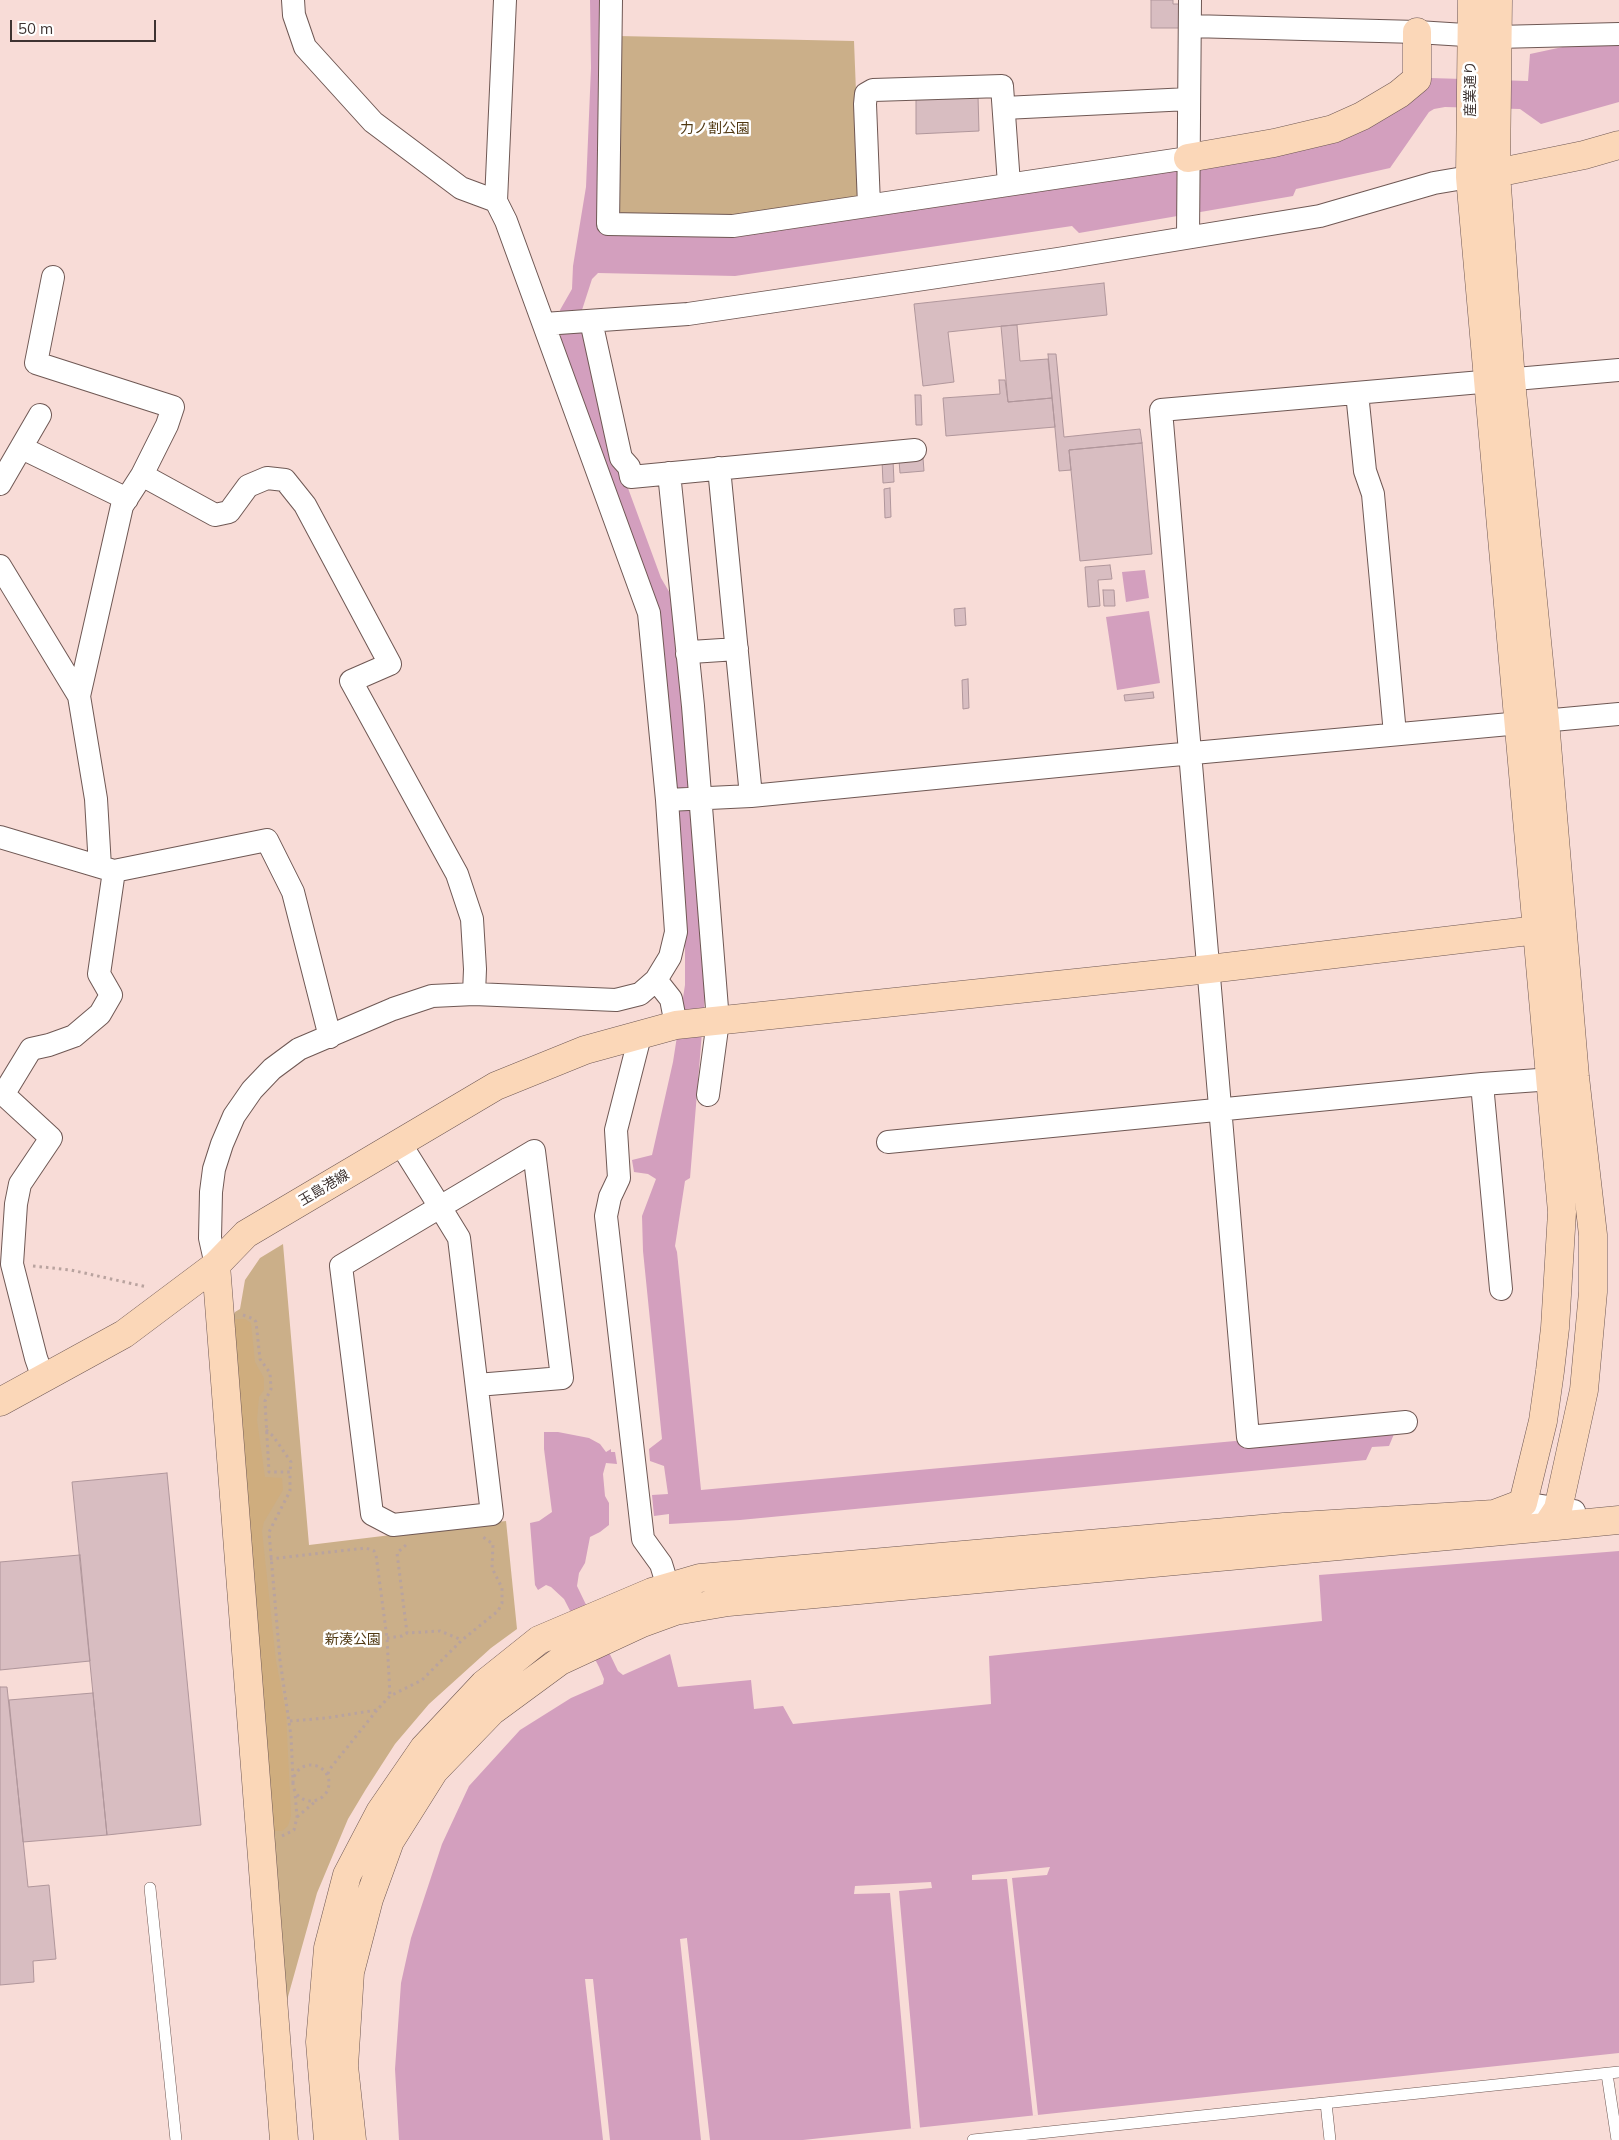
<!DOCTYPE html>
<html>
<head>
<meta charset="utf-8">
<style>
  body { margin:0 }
  #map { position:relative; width:1619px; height:2140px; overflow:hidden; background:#f8dcd7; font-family:Mulish,sans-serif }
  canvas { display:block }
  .scale { position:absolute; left:10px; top:20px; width:146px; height:22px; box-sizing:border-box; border:2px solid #3e3331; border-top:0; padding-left:6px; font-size:15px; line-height:18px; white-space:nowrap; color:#3e3331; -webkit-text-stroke:4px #fff; paint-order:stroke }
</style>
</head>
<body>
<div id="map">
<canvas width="1619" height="2140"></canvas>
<div class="scale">50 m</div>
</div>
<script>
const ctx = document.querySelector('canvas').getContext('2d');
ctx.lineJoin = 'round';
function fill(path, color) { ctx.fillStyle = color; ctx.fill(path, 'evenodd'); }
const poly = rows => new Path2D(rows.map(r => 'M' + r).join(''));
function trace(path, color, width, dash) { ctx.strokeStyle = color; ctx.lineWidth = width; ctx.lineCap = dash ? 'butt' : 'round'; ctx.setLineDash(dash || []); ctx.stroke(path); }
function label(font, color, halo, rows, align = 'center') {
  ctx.font = font + ' Mulish,"Noto Sans JP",sans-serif'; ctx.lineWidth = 5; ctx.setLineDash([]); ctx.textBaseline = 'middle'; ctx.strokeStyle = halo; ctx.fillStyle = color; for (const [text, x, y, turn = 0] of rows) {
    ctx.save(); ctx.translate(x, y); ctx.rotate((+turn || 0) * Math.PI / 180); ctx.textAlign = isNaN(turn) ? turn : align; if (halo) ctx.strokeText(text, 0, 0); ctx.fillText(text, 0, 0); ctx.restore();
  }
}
fill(poly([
  [618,36,854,41,860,194,855,200,733,220,626,218,617,209],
  [283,1244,309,1545,506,1521,517,1629,491,1648,429,1704,395,1744,366,1789,348,1819,317,1893,284,2011,231,1321,235,1312,240,1309,245,1280,260,1258]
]), '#cbaf89');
fill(poly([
  [237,1319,245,1319,251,1323,255,1362,264,1378,264,1390,259,1397,257,1420,265,1477,282,1478,283,1490,264,1522,262,1531,276,1661,286,1712,291,1816,288,1826,282,1831,274,1831,274,1824,266,1824,231,1321]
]), '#cfad7e');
fill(poly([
  [590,0,602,0,601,232,1209,161,1430,78,1528,81,1530,54,1600,39,1619,39,1619,102,1541,124,1520,109,1445,107,1434,109,1429,112,1390,168,1296,189,1293,196,1079,233,1072,226,735,276,598,273,592,279,582,310,580,329,589,333,625,480,661,578,671,595,680,651,706,984,690,1178,685,1181,675,1246,677,1252,701,1490,1235,1441,1247,1443,1394,1434,1389,1446,1372,1447,1366,1460,740,1520,669,1524,669,1514,654,1516,652,1495,668,1494,664,1466,650,1461,649,1449,662,1439,643,1251,642,1216,656,1179,648,1174,634,1172,632,1160,652,1155,673,1062,685,985,685,907,661,653,559,352,561,334,564,329,560,310,572,289,573,266,586,187,591,68],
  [1145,570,1149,598,1126,602,1122,572],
  [1149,611,1160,683,1117,690,1106,617],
  [544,1432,558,1432,589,1438,600,1444,606,1452,611,1449,611,1452,615,1452,617,1464,606,1463,603,1474,605,1496,609,1503,609,1525,600,1532,590,1537,585,1563,579,1573,577,1586,618,1671,623,1675,670,1654,678,1687,751,1680,754,1709,783,1706,793,1724,991,1704,989,1656,1322,1621,1319,1575,1619,1551,1619,2053,803,2140,399,2140,395,2069,401,1983,411,1938,442,1844,469,1786,520,1730,571,1698,603,1684,604,1679,599,1667,564,1599,551,1587,546,1585,538,1590,535,1585,530,1523,539,1521,552,1512,544,1449]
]), '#d39fbe');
fill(poly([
  [1050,1867,1047,1875,1012,1878,1038,2115,1033,2116,1007,1879,972,1880,972,1875],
  [931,1882,932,1888,899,1891,920,2128,911,2129,890,1893,854,1894,855,1886],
  [687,1938,687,1939,710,2140,701,2140,680,1939],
  [585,1979,593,1979,610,2140,603,2140]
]), '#f8dcd7');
const building = poly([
  [1151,0,1173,0,1173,4,1179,4,1179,28,1151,28,1151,0],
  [978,96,979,131,916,134,916,99,978,96],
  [1104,283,1107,315,948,332,954,382,923,386,914,304,1104,283],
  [1017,325,1020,361,1048,359,1052,398,1008,402,1001,326,1017,325],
  [1048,354,1056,354,1064,437,1140,429,1142,443,1069,450,1071,470,1059,471,1048,354],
  [999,380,1005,380,1008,402,1052,398,1055,427,946,436,943,398,1000,394,999,380],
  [915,395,921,395,922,425,916,425,915,395],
  [1142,443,1152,554,1080,561,1069,450,1142,443],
  [923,458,924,471,900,473,899,460,923,458],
  [893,460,894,482,883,483,882,461,893,460],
  [890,488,891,517,885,518,884,489,890,488],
  [1110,565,1112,579,1098,580,1100,606,1088,607,1085,567,1110,565],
  [1103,590,1114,590,1115,606,1104,606,1103,590],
  [965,608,966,625,955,626,954,609,965,608],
  [968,679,969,708,963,709,962,680,968,679],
  [1153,692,1154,698,1125,701,1124,695,1153,692],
  [167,1473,201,1825,107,1835,72,1482,167,1473],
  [80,1555,90,1661,0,1670,0,1562,80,1555],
  [0,1687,7,1687,28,1887,49,1885,56,1959,33,1961,34,1982,0,1985,0,1687],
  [93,1693,107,1835,23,1842,9,1700,93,1693]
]);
fill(building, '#d8bdc1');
trace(building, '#b0969b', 1);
const lane = poly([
  [150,1888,176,2140],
  [1607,2074,1617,2140],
  [1326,2103,1330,2140],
  [973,2140,1619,2072]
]);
const street = poly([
  [293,0,294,15,305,47,373,122,461,188,496,201],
  [505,0,496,201,506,221,649,613,667,800,676,932,670,957,656,980],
  [611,0,608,224,733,226,1188,158],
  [1190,26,1417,32,1497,37,1619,34],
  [1004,108,1189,99],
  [869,205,865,104,866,94,873,90,1002,86,1009,184],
  [1188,237,1190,0],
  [53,277,36,363,173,407,167,425,142,475],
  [591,321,621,458,629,467,631,477,915,450],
  [544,324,688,314,1058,259,1320,216,1434,183,1487,174],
  [1357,393,1365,471,1373,494,1395,734],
  [22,448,127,499],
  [719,468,751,796],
  [669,473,693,706,718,1021,708,1095],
  [0,484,40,415],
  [0,566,79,696,96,799,100,867],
  [687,654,691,652,737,649],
  [79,696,122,506,142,475,215,515,229,512,248,486,267,478,285,480,305,505,390,664,351,681,457,874,472,919,475,969,474,994],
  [667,800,751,796,1150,757,1619,714],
  [0,837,114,871,267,840,293,892,330,1037],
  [640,1036,616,1130,619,1178,610,1197,606,1216,643,1539,661,1564,673,1603],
  [1482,1084,1501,1289],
  [0,1091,51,1138,20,1184,16,1204,12,1264,36,1358,43,1378],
  [3,1095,31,1049,49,1045,74,1036,100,1014,111,995,99,974,114,871],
  [888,1142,1482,1084,1567,1078],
  [400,1143,440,1207,459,1238,492,1514,393,1525,372,1514,341,1266,440,1207,534,1151,562,1378,477,1385],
  [216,1265,210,1238,211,1192,214,1169,222,1144,234,1116,252,1090,272,1069,299,1049,393,1009,432,996,474,994,616,1000,640,994,656,980,671,999,676,1025],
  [1406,1422,1248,1437,1161,410,1619,370],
  [1523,1503,1574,1511]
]);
const secondary = poly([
  [1188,158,1274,143,1333,129,1362,116,1399,94,1417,79,1417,32],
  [1496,173,1584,155,1619,145],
  [216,1265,284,2140],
  [0,1402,124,1334,216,1265,246,1234,496,1086,585,1050,676,1025,1209,969,1554,928],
  [1546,1527,1619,1520],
  [328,2140,320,2042,328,1948,347,1875,380,1812,424,1748,484,1684,539,1640,652,1592,700,1578,1284,1527,1494,1514,1523,1503,1543,1421,1550,1371,1555,1328,1562,1212,1470,177,1472,0],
  [352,2140,344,2066,350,1972,369,1899,390,1841,434,1771,492,1711,560,1661,642,1623,675,1611,728,1602,1546,1527,1558,1509,1584,1390,1593,1292,1593,1235,1575,1077,1545,721,1511,381,1496,173,1498,0]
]);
trace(lane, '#6f5854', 12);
trace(street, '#6f5854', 24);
trace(secondary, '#6f5854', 29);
trace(poly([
  [33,1266,71,1270,147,1287],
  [243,1315,254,1319,256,1322,260,1359,270,1373,271,1389,265,1401,269,1472,290,1472,290,1491,269,1532,280,1660,291,1736,293,1779],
  [266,1430,273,1436,291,1462,290,1472],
  [406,1545,397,1553,407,1633],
  [270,1559,366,1548,374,1551,376,1555,387,1638,390,1696],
  [387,1638,402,1636,407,1633,440,1631,462,1640],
  [290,1721,326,1718,377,1710,390,1696,422,1680,462,1640,498,1611,502,1603,502,1588,492,1568,493,1544,483,1537],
  '293 1783a18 18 0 1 1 36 0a18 18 0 1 1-36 0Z',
  [328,1774,329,1770,377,1710],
  [297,1817,316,1801],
  [282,1836,294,1830,297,1817,295,1792]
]), '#b9a39f', 3, [2.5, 4]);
trace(lane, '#fff', 11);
trace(street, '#fff', 22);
trace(secondary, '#fbd7b8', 28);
label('14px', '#3e3331', '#fff', [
  ["産業通り",1471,89,-90],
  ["玉島港線",324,1188,-31]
]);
label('14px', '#503812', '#fff', [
  ["力ノ割公園",715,129],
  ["新湊公園",353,1640]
]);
</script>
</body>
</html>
